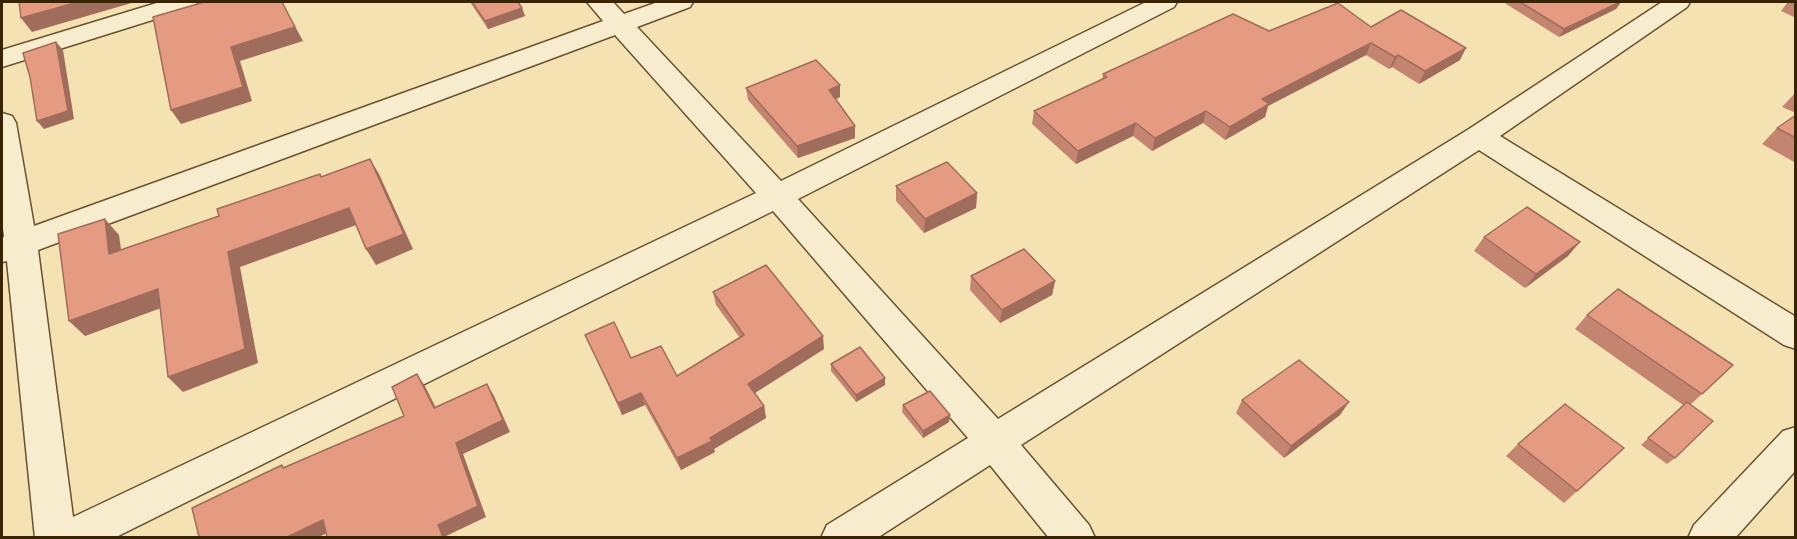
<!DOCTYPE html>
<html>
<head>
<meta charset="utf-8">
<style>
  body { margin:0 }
  #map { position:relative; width:1797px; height:539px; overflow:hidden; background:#f5e2b3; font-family:"Libre Caslon Text",serif }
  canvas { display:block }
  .frame { position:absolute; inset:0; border:3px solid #382305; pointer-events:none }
</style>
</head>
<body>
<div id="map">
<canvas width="1797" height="539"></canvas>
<div class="frame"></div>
</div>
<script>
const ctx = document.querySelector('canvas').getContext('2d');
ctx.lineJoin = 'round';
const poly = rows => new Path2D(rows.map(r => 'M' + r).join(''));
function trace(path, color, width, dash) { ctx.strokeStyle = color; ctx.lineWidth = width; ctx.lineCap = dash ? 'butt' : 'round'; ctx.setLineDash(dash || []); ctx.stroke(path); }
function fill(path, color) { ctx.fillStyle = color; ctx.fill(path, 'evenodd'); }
const minor = poly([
  [160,2,198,2,194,7,2,67,2,50,160,2],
  [587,2,613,2,624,14,658,2,693,2,690,7,637,27,781,181,1146,2,1177,2,1174,7,798,199,998,419,1469,129,1662,2,1690,2,1687,7,1500,136,1796,317,1796,349,1784,345,1479,150,1021,445,1089,525,1095,538,1049,538,990,465,877,538,821,538,827,525,968,438,773,211,114,538,35,538,7,261,2,262,2,237,4,237,2,220,2,113,12,116,16,123,34,226,603,21,587,2],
  [615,35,756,193,73,517,38,250,615,35],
  [1796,427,1796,470,1735,538,1688,538,1694,525,1783,431,1796,427]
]);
trace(minor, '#675330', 3);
fill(minor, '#f8ecce');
fill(poly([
  [470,2,518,2,522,8,525,16,488,29],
  [1503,2,1621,2,1616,9,1559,37],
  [1788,2,1796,2,1796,18,1781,11],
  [1371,27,1460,60,1419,84,1392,67,1389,69,1366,55,1268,106,1265,117,1225,140,1203,123,1152,151,1133,136,1076,164,1032,124,1034,111,1102,80,1103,74,1269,31],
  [746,88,840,97,836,99,855,126,855,138,798,158,748,100],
  [1796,92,1796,113,1782,107],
  [1796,115,1796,163,1762,144,1777,128],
  [896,186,977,193,976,208,924,233,896,201],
  [1484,237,1568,256,1525,288,1474,251],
  [971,276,1055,281,1052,295,1000,323,970,290],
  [713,292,824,349,755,393,764,406,766,418,714,449,715,452,681,470,645,405,622,415,585,335,631,358,677,376,740,338,716,305],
  [1587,315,1702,394,1690,405,1675,458,1667,464,1641,445,1683,405,1575,329],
  [831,364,885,378,885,385,856,402,831,371],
  [1242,400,1340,415,1284,458,1236,413],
  [903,405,950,415,949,422,923,438,902,412],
  [1518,444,1624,448,1564,503,1506,456]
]), '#c48570');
fill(poly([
  [78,2,135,2,32,32,21,18],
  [282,2,303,41,240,61,252,101,181,124,171,110,231,47],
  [1621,2,1616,9,1559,37,1564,29],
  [522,8,525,16,488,29,485,21],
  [56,42,63,50,74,119,44,129,37,121],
  [1371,43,1366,55,1268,106,1265,117,1225,140,1230,127,1262,99],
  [1466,48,1460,60,1419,84,1425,71],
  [1398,55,1392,67,1389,69,1395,57],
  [840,85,840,97,830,102,829,90],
  [1206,111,1203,123,1152,151,1155,138],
  [1136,123,1133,136,1076,164,1078,151],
  [855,126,855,138,798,158,797,146],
  [370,159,379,174,413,249,376,265,366,249],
  [977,193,976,208,924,233,925,219],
  [349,208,359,224,240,267,258,363,183,392,168,377,228,252],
  [105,219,119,235,124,270,109,254],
  [1580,242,1568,256,1525,288,1536,274],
  [1055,281,1052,295,1000,323,1002,310],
  [158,289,172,304,85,336,69,321],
  [823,336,824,349,750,396,748,384],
  [417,374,425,386,442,420,434,408],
  [885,378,885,385,856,402,856,395],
  [487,384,494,396,510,432,463,454,486,517,446,536,447,537,443,537,438,525,456,443],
  [641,393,645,405,622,415,618,403],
  [1349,402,1340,415,1284,458,1291,446],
  [764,406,766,418,714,449,715,452,681,470,677,458],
  [950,415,949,422,923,438,923,431],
  [323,520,333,530,319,537,287,537]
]), '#a06c5b');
const building = poly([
  [19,2,78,2,21,18,19,2],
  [204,2,282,2,295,27,231,47,243,87,171,110,153,17,204,2],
  [472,2,518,2,522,8,485,21,472,2],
  [1520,2,1620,2,1564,29,1520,2],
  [1338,3,1371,27,1401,10,1466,48,1425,71,1398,55,1395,57,1371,43,1262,99,1269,104,1230,127,1206,111,1155,138,1136,123,1078,151,1034,111,1107,77,1103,74,1233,14,1269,31,1338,3],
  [56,42,68,111,37,121,30,77,23,53,56,42],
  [816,60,840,85,829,90,855,126,797,146,746,88,816,60],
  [1796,115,1796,138,1777,128,1796,115],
  [370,159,404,234,366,249,349,208,228,252,245,349,168,377,158,289,69,321,58,234,105,219,109,254,219,216,217,209,320,174,321,177,370,159],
  [947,162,977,193,925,219,896,186,947,162],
  [1527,207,1580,242,1536,274,1484,237,1527,207],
  [1024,249,1055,281,1002,310,971,276,1024,249],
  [766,265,823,336,748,384,764,406,710,438,712,441,677,458,641,393,618,403,585,335,614,322,631,358,661,346,677,376,744,335,713,292,766,265],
  [1618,289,1733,365,1702,394,1587,315,1618,289],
  [860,347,885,378,856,395,831,364,860,347],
  [1299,360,1349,402,1291,446,1242,400,1299,360],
  [417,374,434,408,487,384,503,420,456,443,478,506,438,525,443,537,327,537,323,520,287,537,199,537,192,508,282,465,283,468,404,416,392,387,417,374],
  [930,391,950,415,923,431,903,405,930,391],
  [1687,402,1713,421,1675,458,1648,438,1687,402],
  [1565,404,1624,448,1577,491,1518,444,1565,404]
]);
fill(building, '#e49b82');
trace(building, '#a06c5b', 1.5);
</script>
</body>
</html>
